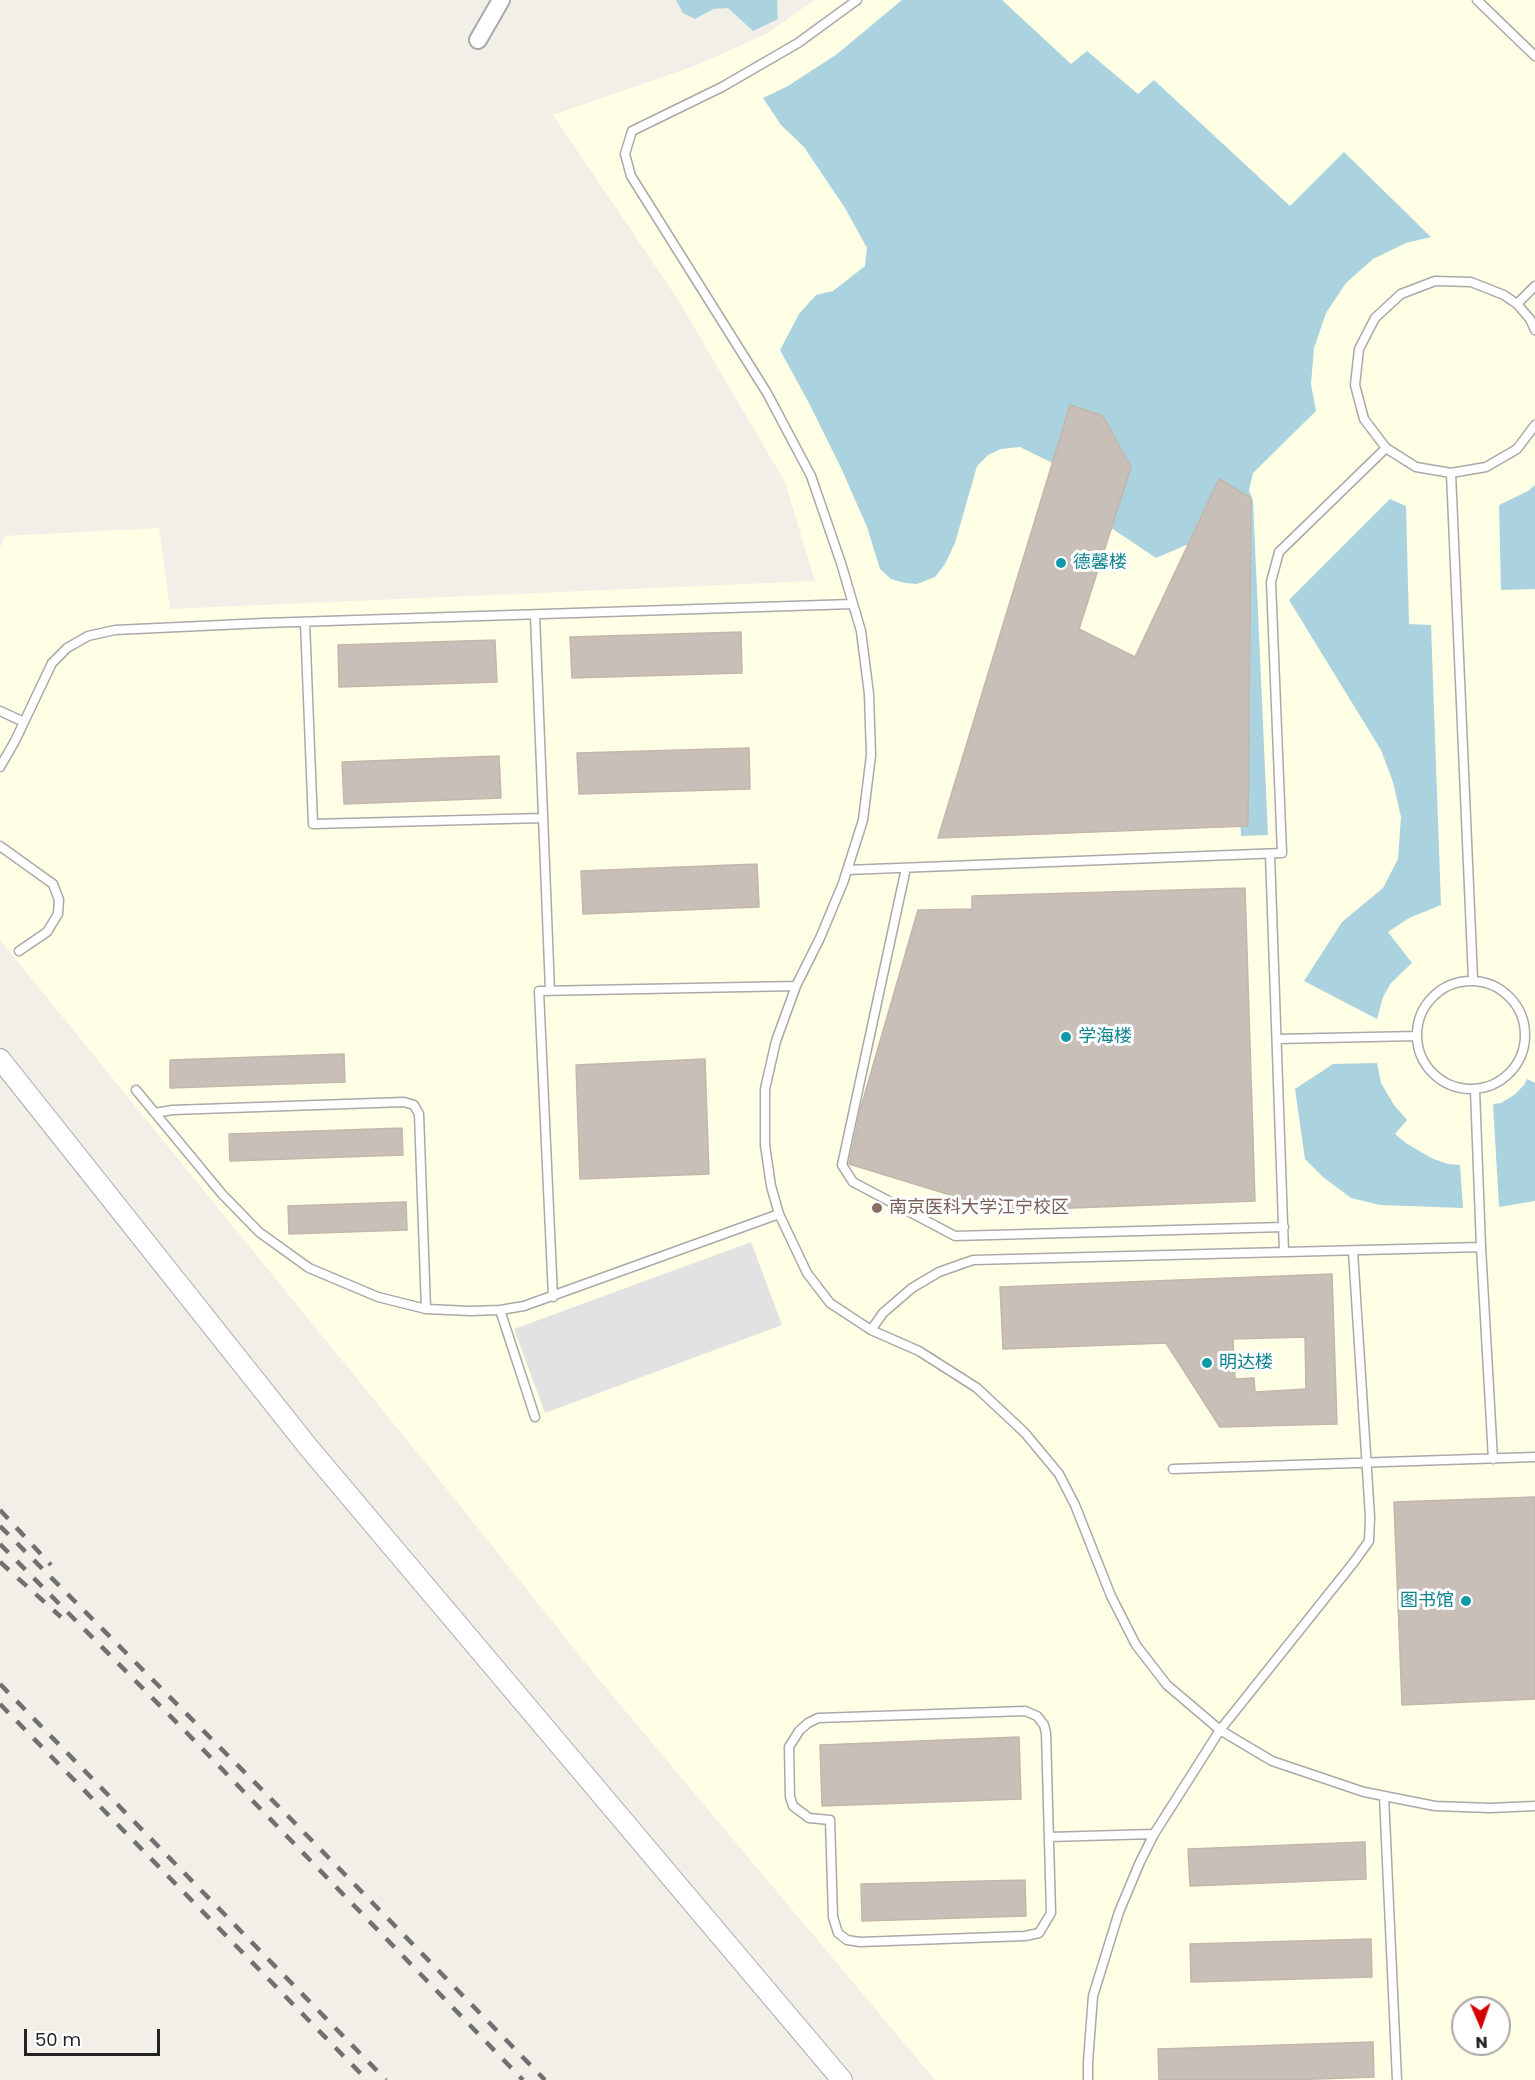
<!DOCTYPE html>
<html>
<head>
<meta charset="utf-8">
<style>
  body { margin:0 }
  #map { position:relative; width:1535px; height:2080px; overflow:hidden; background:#f2efe9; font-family:Poppins,sans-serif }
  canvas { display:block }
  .north { position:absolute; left:1451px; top:1996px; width:60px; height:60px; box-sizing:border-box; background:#fff; border:2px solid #a7a7a7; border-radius:50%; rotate:178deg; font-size:16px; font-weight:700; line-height:24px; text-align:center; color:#222 }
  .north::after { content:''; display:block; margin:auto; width:21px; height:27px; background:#d40000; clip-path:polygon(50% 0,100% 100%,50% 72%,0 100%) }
  .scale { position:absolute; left:24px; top:2029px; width:136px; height:27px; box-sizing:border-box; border:3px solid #222; border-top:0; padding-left:8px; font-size:18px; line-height:21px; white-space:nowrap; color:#222; -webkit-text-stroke:4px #fff; paint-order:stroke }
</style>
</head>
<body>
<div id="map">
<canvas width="1535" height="2080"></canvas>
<div class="north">N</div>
<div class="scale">50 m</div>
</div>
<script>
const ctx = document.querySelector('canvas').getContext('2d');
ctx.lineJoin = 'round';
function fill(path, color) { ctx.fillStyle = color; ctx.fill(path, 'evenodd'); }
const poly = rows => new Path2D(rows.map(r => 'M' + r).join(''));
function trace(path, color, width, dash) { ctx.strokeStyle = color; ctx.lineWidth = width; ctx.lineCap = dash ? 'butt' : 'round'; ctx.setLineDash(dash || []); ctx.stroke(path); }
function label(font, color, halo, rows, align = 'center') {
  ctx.font = font + ' Poppins,"Noto Sans SC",sans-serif'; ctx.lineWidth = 6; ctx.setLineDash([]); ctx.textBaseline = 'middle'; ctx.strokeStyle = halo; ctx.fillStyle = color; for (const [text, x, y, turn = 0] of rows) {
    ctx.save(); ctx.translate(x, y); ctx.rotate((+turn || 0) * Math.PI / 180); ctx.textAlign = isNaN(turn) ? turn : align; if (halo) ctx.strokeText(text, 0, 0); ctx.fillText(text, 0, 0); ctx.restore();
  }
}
fill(poly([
  [814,0,1535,0,1535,2080,935,2080,596,1676,437,1477,0,940,0,548,5,536,159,528,170,609,815,581,785,482,677,298,553,115,697,65,768,33],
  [1463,2008,1499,2008,1499,2044,1463,2044]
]), '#ffffe5');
fill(poly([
  [751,1242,782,1325,545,1413,514,1329]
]), '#e2e2e2');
fill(poly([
  [676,0,777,0,778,19,753,31,728,8,713,9,695,19,683,13],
  [902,0,1002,0,1071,64,1087,51,1138,94,1154,80,1290,206,1344,152,1431,237,1406,243,1373,259,1346,283,1326,313,1314,348,1311,384,1316,411,1253,473,1249,490,1253,501,1268,835,1241,836,1226,528,1156,558,1092,515,1097,485,1020,447,1001,449,988,455,977,466,955,543,945,564,935,577,917,584,905,583,891,579,880,569,867,527,842,470,810,405,780,350,799,314,816,295,833,291,865,266,867,248,845,208,804,147,781,125,763,98,788,86,837,54],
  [1535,485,1535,589,1501,590,1499,505,1528,491],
  [1390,499,1406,506,1409,624,1431,625,1441,905,1409,918,1388,932,1412,963,1391,983,1383,997,1377,1019,1304,981,1342,922,1383,888,1398,859,1401,817,1393,782,1381,750,1289,600],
  [1377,1063,1381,1083,1394,1105,1407,1120,1395,1134,1406,1143,1431,1158,1448,1164,1460,1165,1463,1208,1380,1205,1351,1198,1323,1177,1305,1159,1295,1089,1333,1064],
  [1527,1079,1535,1083,1535,1201,1499,1207,1493,1104,1501,1103,1514,1095,1524,1085]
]), '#aad3df');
const building = poly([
  [1070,405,1103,416,1131,467,1079,629,1135,657,1219,479,1251,498,1248,826,938,838,1070,405],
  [741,632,742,673,572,678,570,637,741,632],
  [495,640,497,682,339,687,338,645,495,640],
  [749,748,750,789,579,794,577,753,749,748],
  [499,756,501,798,344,804,342,762,499,756],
  [757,864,759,907,583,914,581,871,757,864],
  [1245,888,1255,1201,970,1212,970,1201,849,1164,861,1107,918,910,972,909,972,896,1245,888],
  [344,1054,345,1082,170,1088,170,1060,344,1054],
  [705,1059,709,1174,580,1179,576,1065,705,1059],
  [402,1128,403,1155,230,1161,229,1134,402,1128],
  [406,1202,407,1230,289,1234,288,1206,406,1202],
  [1332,1274,1337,1424,1220,1427,1166,1343,1003,1349,1000,1287,1332,1274],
  [1305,1337,1306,1389,1255,1392,1254,1378,1235,1379,1233,1339,1305,1337],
  [1535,1497,1535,1699,1402,1705,1394,1502,1535,1497],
  [1019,1737,1021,1799,822,1806,820,1745,1019,1737],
  [1365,1842,1366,1879,1190,1886,1188,1849,1365,1842],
  [1025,1880,1026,1916,862,1921,861,1884,1025,1880],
  [1371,1939,1372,1977,1191,1982,1190,1944,1371,1939],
  [1373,2042,1374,2077,1289,2080,1159,2080,1158,2049,1373,2042]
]);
fill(building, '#c7bfb8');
trace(building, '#c4b6ab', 1.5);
const service = poly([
  [857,0,798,43,722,87,632,131,625,154,631,176,767,393,811,476,841,563,861,631,869,694,871,755,863,820,843,883,820,938,796,986,776,1041,765,1089,765,1145,771,1186,779,1214,807,1273,830,1303,871,1330,919,1351,977,1388,1025,1433,1059,1474,1075,1505,1111,1596,1136,1645,1167,1685,1220,1730,1272,1761,1364,1792,1435,1806,1490,1808,1535,1806],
  [1477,0,1535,56],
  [1517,304,1535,286],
  [1535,330,1530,319,1517,304,1504,295,1471,282,1435,281,1401,294,1375,318,1359,349,1355,385,1364,419,1386,448,1416,467,1451,473,1486,467,1517,449,1535,425],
  [1451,473,1473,979],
  [535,615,550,991],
  [305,622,313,824,543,818],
  [0,711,24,722],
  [0,767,15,741,52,663,67,648,88,636,115,630,264,623,853,604],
  [0,846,53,884,59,900,58,914,47,932,19,951],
  [1270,854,1284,1252],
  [906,868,842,1165,853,1182,955,1236,1284,1227],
  [847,870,1282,853,1271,582,1279,552,1386,448],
  '1417 1035a54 54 0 1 1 108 0a54 54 0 1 1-108 0Z',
  [1277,1039,1416,1036],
  [136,1090,222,1194,259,1232,309,1268,378,1297,426,1309,470,1311,500,1310,524,1306,779,1214],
  [1475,1090,1481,1247,1493,1459],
  [155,1113,172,1110,404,1102,414,1105,419,1114,426,1309],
  [553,1297,539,991,796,986],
  [500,1310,535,1417],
  [871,1330,883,1313,912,1288,939,1272,973,1260,1481,1247],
  [1173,1469,1535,1457],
  [1025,1711,1037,1716,1044,1725,1046,1733,1051,1913,1039,1933,1025,1936,860,1942,847,1940,838,1933,833,1917,830,1820,809,1818,793,1806,790,1797,789,1747,799,1731,808,1723,818,1718,1025,1711],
  [1384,1796,1397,2080],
  [1049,1837,1154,1834],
  [1088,2080,1088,2062,1093,1996,1119,1912,1140,1862,1154,1834,1220,1730,1354,1562,1369,1541,1370,1517,1353,1251]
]);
const minor = poly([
  [478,40,501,0]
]);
const tertiary = poly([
  [0,1059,309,1448,842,2080]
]);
trace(service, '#a9a9a9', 11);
trace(minor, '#a9a9a9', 20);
trace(tertiary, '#a9a9a9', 22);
trace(service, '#fff', 8);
trace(minor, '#fff', 16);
trace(tertiary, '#fff', 20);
trace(poly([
  [0,1510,51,1565],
  [0,1526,287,1815,545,2080],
  [0,1544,187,1733,523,2080],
  [0,1562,61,1617],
  [0,1684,386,2080],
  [0,1704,367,2080]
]), '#707070', 4.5, [12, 12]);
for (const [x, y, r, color] of [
  [1061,563,6,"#0f9aa8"],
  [1066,1037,6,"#0f9aa8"],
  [877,1208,6,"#8d6e63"],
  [1207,1363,6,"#0f9aa8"],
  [1466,1601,6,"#0f9aa8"]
]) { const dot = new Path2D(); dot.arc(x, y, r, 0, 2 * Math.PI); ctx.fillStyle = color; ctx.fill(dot); trace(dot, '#fff', 2); }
label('18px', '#0d838f', '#fff', [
  ["德馨楼",1073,563],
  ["学海楼",1078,1037],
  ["明达楼",1219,1363],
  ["图书馆",1454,1601,"right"]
], 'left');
label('18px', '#785e54', '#fff', [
  ["南京医科大学江宁校区",889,1208]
], 'left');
</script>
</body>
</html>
